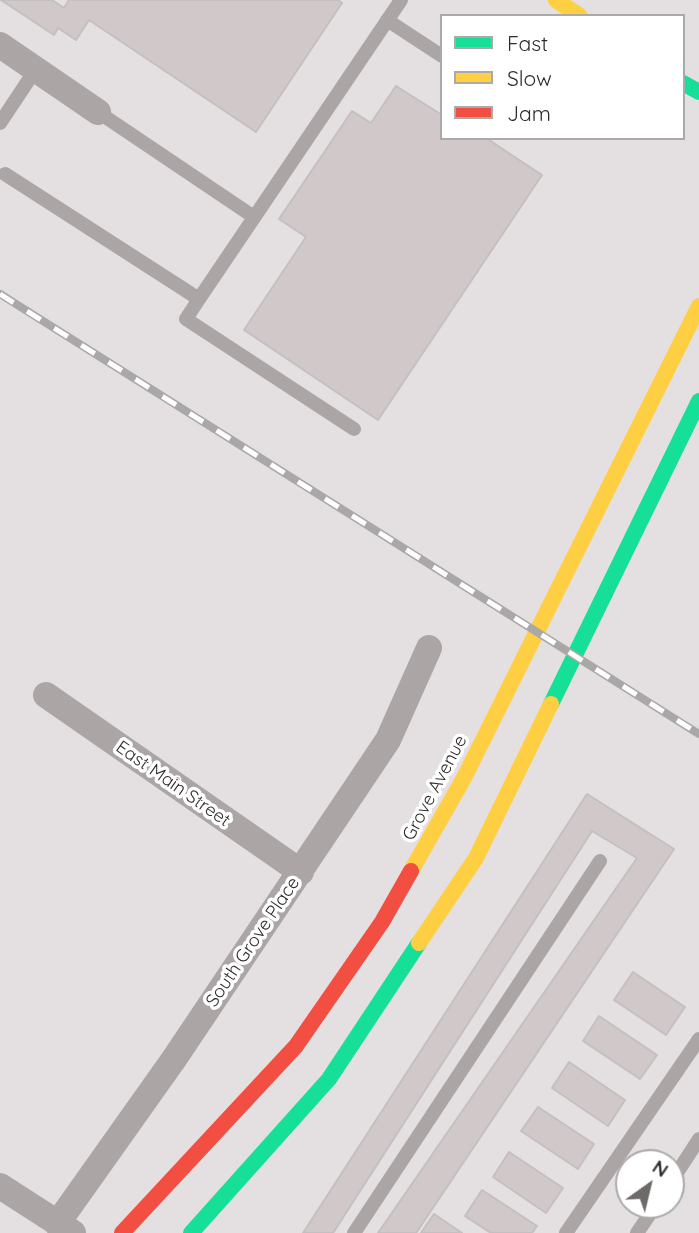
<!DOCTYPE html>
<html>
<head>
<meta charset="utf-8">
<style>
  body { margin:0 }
  #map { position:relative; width:699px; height:1233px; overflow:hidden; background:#e4dfe0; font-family:Quicksand,sans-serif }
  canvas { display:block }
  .legend { position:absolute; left:440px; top:14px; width:245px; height:126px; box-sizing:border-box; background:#fff; border:2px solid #abaaaa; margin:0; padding:9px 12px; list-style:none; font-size:21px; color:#2e2b2b }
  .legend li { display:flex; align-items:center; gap:14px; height:35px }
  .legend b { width:35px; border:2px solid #abaaaa }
  .north { position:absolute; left:615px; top:1149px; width:70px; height:70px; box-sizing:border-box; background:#fff; border:2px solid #abaaaa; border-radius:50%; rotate:34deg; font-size:19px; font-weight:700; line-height:28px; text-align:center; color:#2e2b2b }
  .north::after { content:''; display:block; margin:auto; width:24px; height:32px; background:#6e6a6a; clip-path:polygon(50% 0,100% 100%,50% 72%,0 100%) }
</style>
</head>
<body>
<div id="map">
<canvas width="699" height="1233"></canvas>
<ul class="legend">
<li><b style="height:9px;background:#16e098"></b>Fast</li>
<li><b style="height:9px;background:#ffcf43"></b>Slow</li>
<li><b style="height:9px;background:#f24e42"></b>Jam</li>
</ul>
<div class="north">N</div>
</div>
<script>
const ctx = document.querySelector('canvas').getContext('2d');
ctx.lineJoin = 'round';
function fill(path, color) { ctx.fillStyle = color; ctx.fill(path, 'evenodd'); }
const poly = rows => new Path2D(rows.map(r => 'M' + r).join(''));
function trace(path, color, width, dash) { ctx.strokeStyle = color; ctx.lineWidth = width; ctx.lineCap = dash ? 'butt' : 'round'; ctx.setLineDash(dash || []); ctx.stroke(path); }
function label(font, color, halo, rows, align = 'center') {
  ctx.font = font + ' Quicksand,sans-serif'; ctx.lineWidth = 7; ctx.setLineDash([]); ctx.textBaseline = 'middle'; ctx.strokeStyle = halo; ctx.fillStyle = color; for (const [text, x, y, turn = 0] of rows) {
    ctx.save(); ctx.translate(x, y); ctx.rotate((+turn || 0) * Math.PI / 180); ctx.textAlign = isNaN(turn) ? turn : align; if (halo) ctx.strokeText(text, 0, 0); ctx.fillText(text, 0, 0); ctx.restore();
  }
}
const building = poly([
  [1,0,52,0,64,8,69,0,338,0,342,3,256,132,89,20,76,40,58,28,54,35,1,0],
  [396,86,442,115,442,138,486,138,542,175,378,420,244,330,306,237,279,219,352,111,371,123,396,86],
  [587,794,674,849,416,1233,378,1233,637,858,592,831,333,1233,303,1233,587,794],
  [633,972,685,1007,666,1035,614,1000,633,972],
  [599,1016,657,1055,640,1079,583,1041,599,1016],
  [569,1062,625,1100,608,1126,552,1088,569,1062],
  [538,1107,594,1144,578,1169,521,1131,538,1107],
  [509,1152,563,1188,546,1213,493,1177,509,1152],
  [482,1190,537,1226,532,1233,491,1233,465,1216,482,1190],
  [434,1214,462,1233,421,1233,434,1214]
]);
fill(building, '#d1c8ca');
trace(building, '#c4c0c1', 2);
trace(poly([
  [387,20,442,56],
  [98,112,254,217],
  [0,123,36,69],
  [5,174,199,299,401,0],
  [199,299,186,319,354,429],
  [671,1182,699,1139],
  [354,1233,600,861],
  [566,1233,699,1039],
  [637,1233,656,1205]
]), '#aba5a6', 14);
trace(poly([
  [0,45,98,112],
  [46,695,301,872],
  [0,1186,73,1233],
  [57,1224,174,1059,388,740,429,648]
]), '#aba5a6', 26);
trace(poly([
  [683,83,699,92],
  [551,704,699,401],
  [191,1233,329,1079,419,943]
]), '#16e098', 16);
trace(poly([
  [556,0,580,16],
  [411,871,464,778,699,306],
  [419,943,476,858,551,704]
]), '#ffcf43', 16);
trace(poly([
  [122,1233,296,1046,382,922,411,871]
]), '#f24e42', 16);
const rail = poly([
  [0,294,699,734]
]);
trace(rail, '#aaa7a7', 8);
trace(rail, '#fff', 5, [16]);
label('18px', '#2e2b2b', '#fff', [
  ["East Main Street",173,784,35],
  ["Grove Avenue",435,788,-62],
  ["South Grove Place",253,942,-56]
]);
</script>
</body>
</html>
